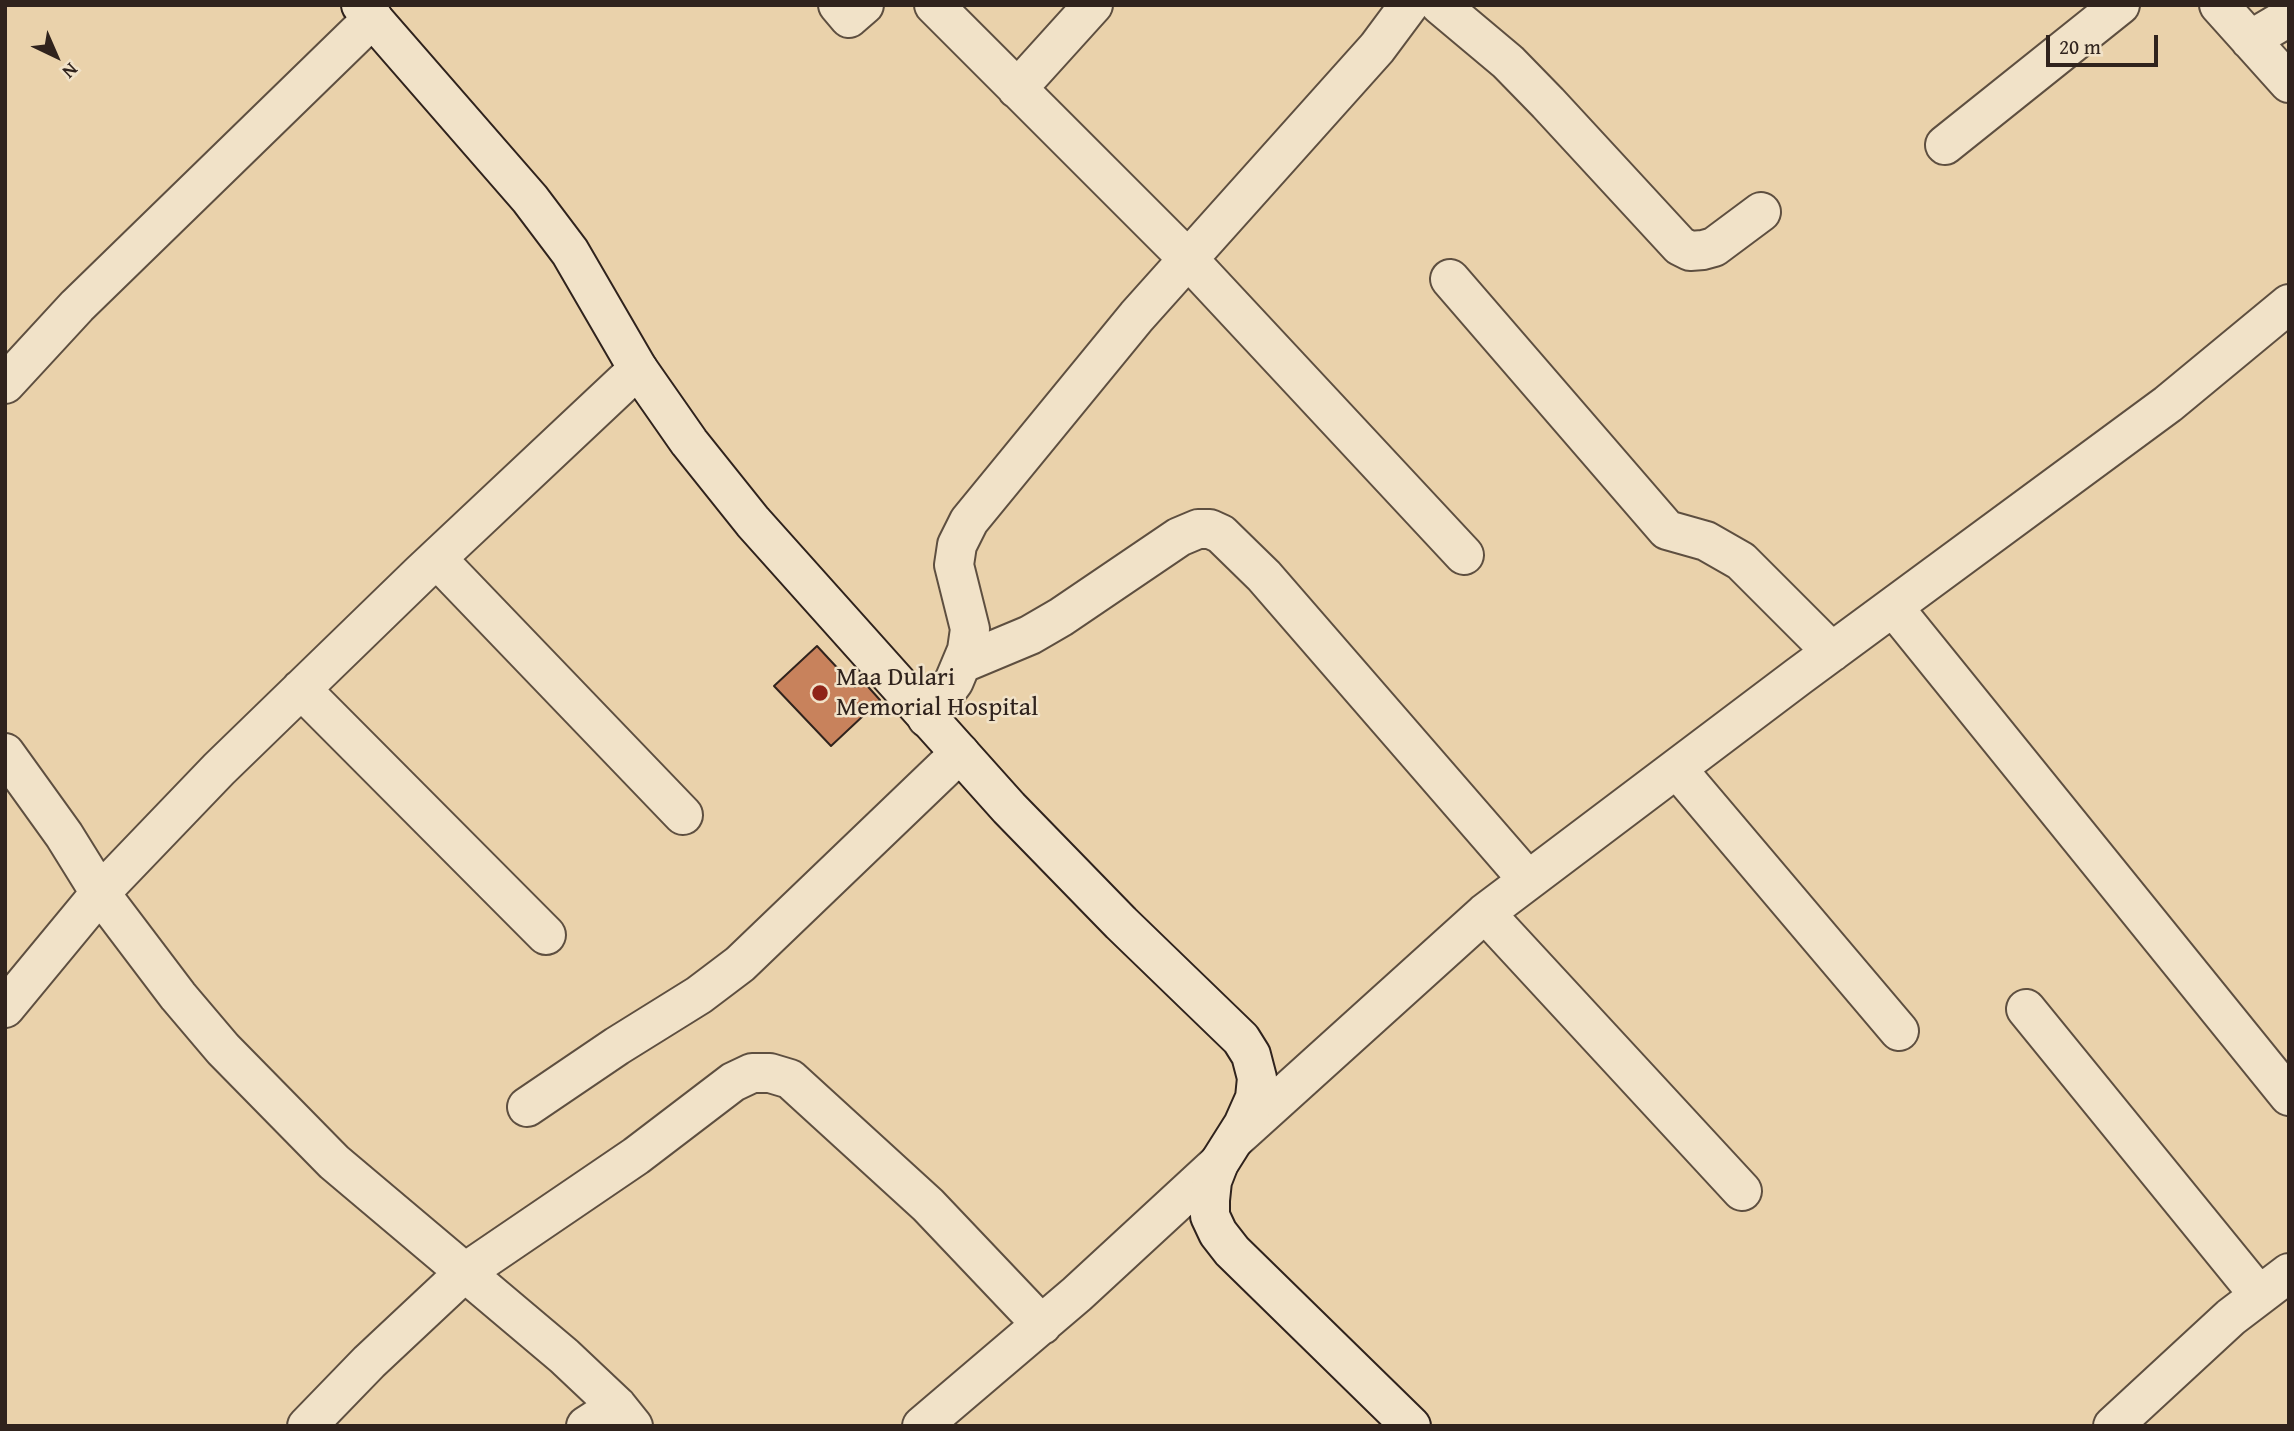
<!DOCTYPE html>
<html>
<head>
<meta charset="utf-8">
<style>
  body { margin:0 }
  #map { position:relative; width:2294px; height:1431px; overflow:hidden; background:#ead2ab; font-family:"Gentium Book Plus",serif }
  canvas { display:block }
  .frame { position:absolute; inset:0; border:7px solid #30231d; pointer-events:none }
  .north { position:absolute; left:21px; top:21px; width:70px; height:70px; -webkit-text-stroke:5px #f1e2c8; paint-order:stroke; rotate:136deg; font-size:19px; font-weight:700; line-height:28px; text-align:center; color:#30231d }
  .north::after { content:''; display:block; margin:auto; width:24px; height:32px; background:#30231d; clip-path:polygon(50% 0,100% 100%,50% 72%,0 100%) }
  .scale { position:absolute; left:2046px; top:35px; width:112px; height:32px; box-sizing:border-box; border:4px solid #30231d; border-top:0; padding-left:9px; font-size:21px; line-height:24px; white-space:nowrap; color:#30231d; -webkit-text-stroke:5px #f1e2c8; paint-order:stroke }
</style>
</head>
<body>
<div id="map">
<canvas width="2294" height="1431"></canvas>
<div class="frame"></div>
<div class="north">N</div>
<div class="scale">20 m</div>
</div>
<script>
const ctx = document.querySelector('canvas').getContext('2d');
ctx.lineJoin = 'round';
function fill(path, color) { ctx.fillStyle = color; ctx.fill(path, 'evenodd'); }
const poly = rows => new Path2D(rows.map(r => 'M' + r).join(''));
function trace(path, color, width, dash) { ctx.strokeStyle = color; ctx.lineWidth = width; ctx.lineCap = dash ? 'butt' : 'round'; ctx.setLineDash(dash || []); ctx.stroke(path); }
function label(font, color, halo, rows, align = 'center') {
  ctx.font = font + ' "Gentium Book Plus",serif'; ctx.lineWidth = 5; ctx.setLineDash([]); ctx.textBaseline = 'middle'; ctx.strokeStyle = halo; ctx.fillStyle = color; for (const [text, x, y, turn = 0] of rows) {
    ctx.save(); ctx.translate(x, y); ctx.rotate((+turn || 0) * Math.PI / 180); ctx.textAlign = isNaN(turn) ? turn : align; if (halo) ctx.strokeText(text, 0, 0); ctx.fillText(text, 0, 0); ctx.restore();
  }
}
const building = poly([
  [817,646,855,687,862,680,880,700,831,746,774,686,817,646]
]);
fill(building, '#c8825c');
trace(building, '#30231d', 2);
const street = poly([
  [838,5,849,18,864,5],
  [934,5,1188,259,1464,555],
  [1440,5,1508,62,1548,103,1680,246,1690,251,1703,250,1714,247,1761,212],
  [2219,5,2289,83],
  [2250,40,2289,17],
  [1017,89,1093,5],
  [1945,145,2120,5],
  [1450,279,1667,530,1706,541,1741,561,1832,652],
  [5,384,77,306,373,18],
  [437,559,683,815],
  [1894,608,2289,1096],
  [963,663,1030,635,1061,617,1179,537,1198,529,1210,529,1221,534,1264,576,1528,880],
  [301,689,546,935],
  [927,718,954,681,967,650,970,629,954,565,957,545,969,521,1137,316,1377,48,1409,5],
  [5,753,64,835,100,893,178,996,223,1049,334,1162,564,1356,617,1406,633,1426],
  [1677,769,1899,1031],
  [1485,913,1742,1191],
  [5,1008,100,893,219,769,421,573,638,369],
  [2026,1009,2259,1295],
  [527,1107,617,1046,699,995,740,964,960,753],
  [1236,1138,1485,913,1799,676,2168,404,2289,304],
  [307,1426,369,1362,464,1273,636,1156,733,1082,752,1073,770,1073,790,1079,928,1205,1042,1325],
  [586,1426,617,1406],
  [922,1426,1077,1294,1219,1163],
  [2113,1426,2231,1317,2289,1273]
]);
const secondary = poly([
  [361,5,530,199,570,252,638,369,689,442,753,522,1009,808,1121,923,1241,1039,1251,1055,1257,1078,1255,1098,1243,1125,1219,1163,1212,1181,1210,1200,1210,1216,1218,1233,1232,1251,1411,1426]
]);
trace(street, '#5e4f40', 42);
trace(secondary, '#30231d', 42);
trace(street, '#f1e2c8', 38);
trace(secondary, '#f1e2c8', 38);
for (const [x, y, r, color] of [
  [820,693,9,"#8f2418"]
]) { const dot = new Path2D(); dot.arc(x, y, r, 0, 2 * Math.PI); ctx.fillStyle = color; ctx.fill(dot); trace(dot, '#f1e2c8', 2.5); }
label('26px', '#30231d', '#f1e2c8', [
  ["Maa Dulari",836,678],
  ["Memorial Hospital",836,708]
], 'left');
</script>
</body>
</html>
